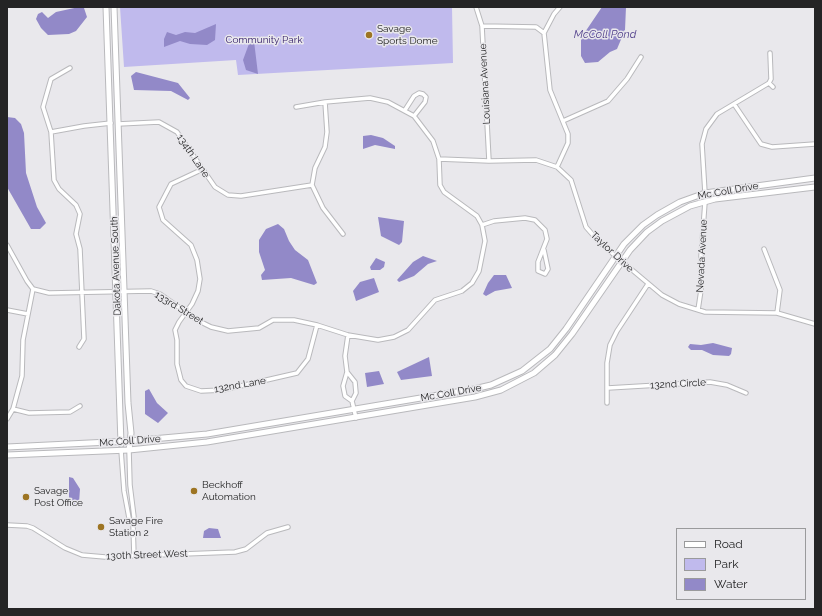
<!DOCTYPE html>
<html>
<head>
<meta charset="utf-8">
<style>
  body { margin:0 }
  #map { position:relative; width:822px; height:616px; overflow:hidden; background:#e9e8ec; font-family:Raleway,sans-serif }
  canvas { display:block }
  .frame { position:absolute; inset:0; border:8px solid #242425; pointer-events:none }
  .legend { position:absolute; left:676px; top:528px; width:130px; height:72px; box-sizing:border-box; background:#e9e8ec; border:1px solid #9a9a9c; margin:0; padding:5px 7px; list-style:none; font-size:12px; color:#242425 }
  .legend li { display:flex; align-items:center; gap:8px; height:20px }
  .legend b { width:20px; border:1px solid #9a9a9c }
</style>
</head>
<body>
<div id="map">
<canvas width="822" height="616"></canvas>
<div class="frame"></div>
<ul class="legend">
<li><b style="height:5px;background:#fff"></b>Road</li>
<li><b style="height:11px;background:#c0baed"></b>Park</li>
<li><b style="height:11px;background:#9289c8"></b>Water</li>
</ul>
</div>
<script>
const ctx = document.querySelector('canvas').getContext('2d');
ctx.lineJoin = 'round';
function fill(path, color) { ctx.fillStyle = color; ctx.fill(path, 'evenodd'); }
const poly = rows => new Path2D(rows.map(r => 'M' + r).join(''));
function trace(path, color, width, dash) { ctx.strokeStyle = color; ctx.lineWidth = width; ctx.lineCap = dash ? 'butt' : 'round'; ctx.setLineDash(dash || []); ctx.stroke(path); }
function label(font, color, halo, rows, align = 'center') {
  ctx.font = font + ' Raleway,sans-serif'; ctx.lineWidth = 3; ctx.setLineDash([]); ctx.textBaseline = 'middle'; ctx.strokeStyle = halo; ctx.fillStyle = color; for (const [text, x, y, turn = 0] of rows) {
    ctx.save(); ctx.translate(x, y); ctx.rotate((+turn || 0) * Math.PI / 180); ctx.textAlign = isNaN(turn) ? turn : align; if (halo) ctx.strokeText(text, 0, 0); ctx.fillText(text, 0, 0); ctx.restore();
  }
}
fill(poly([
  [120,7,452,7,453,63,238,75,236,60,124,67]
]), '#c0baed');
fill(poly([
  [79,7,84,8,87,17,76,31,69,34,48,35,41,28,36,19,38,14,42,12,48,18,56,12],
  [602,7,626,7,625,30,617,49,610,52,598,62,585,63,581,56,581,38],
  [216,24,215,40,207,45,190,44,180,41,164,47,164,39,167,32,176,35,185,32,195,33],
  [250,41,254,41,258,74,246,70,243,60],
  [136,72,178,83,190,98,188,100,171,91,134,90,131,76],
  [7,117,15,118,21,124,24,133,26,173,37,207,46,223,40,229,31,229,7,187],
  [371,135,383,138,395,146,395,149,375,145,363,149,363,136],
  [378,217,404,221,402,242,399,245,381,236],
  [278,224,284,229,289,241,295,250,308,260,317,283,314,285,291,278,262,280,261,275,265,270,259,252,259,240,266,229],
  [423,256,437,261,428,264,414,276,399,282,397,280,413,262],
  [376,258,385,262,384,267,380,270,371,270,370,267],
  [494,275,506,275,512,288,495,291,486,296,483,294,488,283],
  [374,278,379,292,356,301,353,291,360,282],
  [713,343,732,348,731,354,729,356,713,355,702,350,691,350,688,347,690,344,701,345],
  [429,357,432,376,401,380,397,372],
  [379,371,384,384,367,387,365,373],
  [149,389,157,403,168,413,158,423,145,414,145,391],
  [69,477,73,478,80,489,79,503,75,507,69,506],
  [209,528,218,529,221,538,203,538,204,531]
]), '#9289c8');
const street = poly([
  [476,7,482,26,489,161],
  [482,26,536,27,544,33,550,90,568,134,568,143,557,167],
  [544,33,554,14,560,7],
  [70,68,51,79,43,107,51,132,54,180,59,189,76,205,80,214,76,234,80,249,84,339,79,347],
  [769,83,773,87],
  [325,102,327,132,325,147,315,168,312,185,323,208,343,234],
  [734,104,761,144,772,147,815,144],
  [405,110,414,96,419,93,423,94,426,97,425,102,414,116],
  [563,121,608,101,627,79,641,57],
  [118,124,159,122,177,132,215,187,228,195,241,196,312,185],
  [51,132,84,126,111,123],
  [439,159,489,161,536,160,557,167,571,180,586,227,600,243,662,295,679,304,705,312,777,313,815,324],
  [201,170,171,184,159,207,163,220,191,245,197,260,200,279,198,291,192,304,179,322,175,330,177,340,177,364,181,380,186,386,201,391,223,390,297,373,308,359,317,325],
  [705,193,702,144,706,129,717,114,769,83,771,79,770,53],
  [482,225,494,221,525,218,535,220,545,230,547,239,538,262,538,271,545,274,548,269,544,250],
  [7,245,27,281,33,289,23,340,22,376,13,409,7,419],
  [764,249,780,290,777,313],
  [33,289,49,293,151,291,160,294,197,320,211,327,228,331,259,328,273,320,294,320,317,325,348,335,378,340,394,337,408,330,435,300,462,291,472,283,479,271,485,241,482,225,477,216,444,192,440,185,439,159,433,141,414,116,388,102,370,98,325,102,296,107],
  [7,310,28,314],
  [698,310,701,290,701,256,705,202],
  [347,372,355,382,356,393,352,401,345,396,343,386,347,372,345,356,348,335],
  [608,388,710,382,727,385,746,393],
  [352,401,356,418],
  [607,403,607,363,610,345,617,331,648,284],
  [13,409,29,413,70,412,80,406],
  [121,450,124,491,129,518,133,524],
  [129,450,130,485,134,517,133,524,134,556],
  [7,525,27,526,33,528,65,548,82,555,105,557,235,552,246,549,267,533,288,527]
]);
const secondary = poly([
  [106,7,121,444],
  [114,7,128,403,131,433,129,450],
  [7,447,130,441,207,434,474,389,491,385,522,371,550,349,566,329,624,244,643,225,657,215,680,202,705,193,815,178],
  [7,455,129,450,207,442,475,397,501,390,534,373,555,355,572,334,630,250,647,232,662,221,690,206,715,199,815,187]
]);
trace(street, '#b9b9bc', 5.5);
trace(secondary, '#b9b9bc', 7);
trace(street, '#fff', 3.5);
trace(secondary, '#fff', 5);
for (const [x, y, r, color] of [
  [369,35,4,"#9d7422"],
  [194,491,4,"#9d7422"],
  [26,497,4,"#9d7422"],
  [101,527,4,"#9d7422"]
]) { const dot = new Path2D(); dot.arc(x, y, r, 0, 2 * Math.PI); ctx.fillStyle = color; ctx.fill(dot); trace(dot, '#e9e8ec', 1.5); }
label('10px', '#242425', '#e9e8ec', [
  ["Savage",377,29],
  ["Sports Dome",377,41],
  ["Beckhoff",202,485],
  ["Automation",202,497],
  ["Savage",34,491],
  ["Post Office",34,503],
  ["Savage Fire",109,521],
  ["Station 2",109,533]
], 'left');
label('10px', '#311b66', '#e9e8ec', [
  ["Community Park",264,40]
]);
label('10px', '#242425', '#e9e8ec', [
  ["Louisiana Avenue",485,84,-93],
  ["134th Lane",193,156,56],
  ["Mc Coll Drive",728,191,-10],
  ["Taylor Drive",612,252,43],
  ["Nevada Avenue",702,256,-87],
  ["Dakota Avenue South",116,266,-92],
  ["133rd Street",179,308,31],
  ["132nd Circle",678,384,-3],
  ["132nd Lane",240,385,-10],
  ["Mc Coll Drive",451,393,-10],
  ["Mc Coll Drive",130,441,-4],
  ["130th Street West",147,555,-2]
]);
label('italic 11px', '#4e3c89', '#e9e8ec', [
  ["McColl Pond",605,35]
]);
</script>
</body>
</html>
